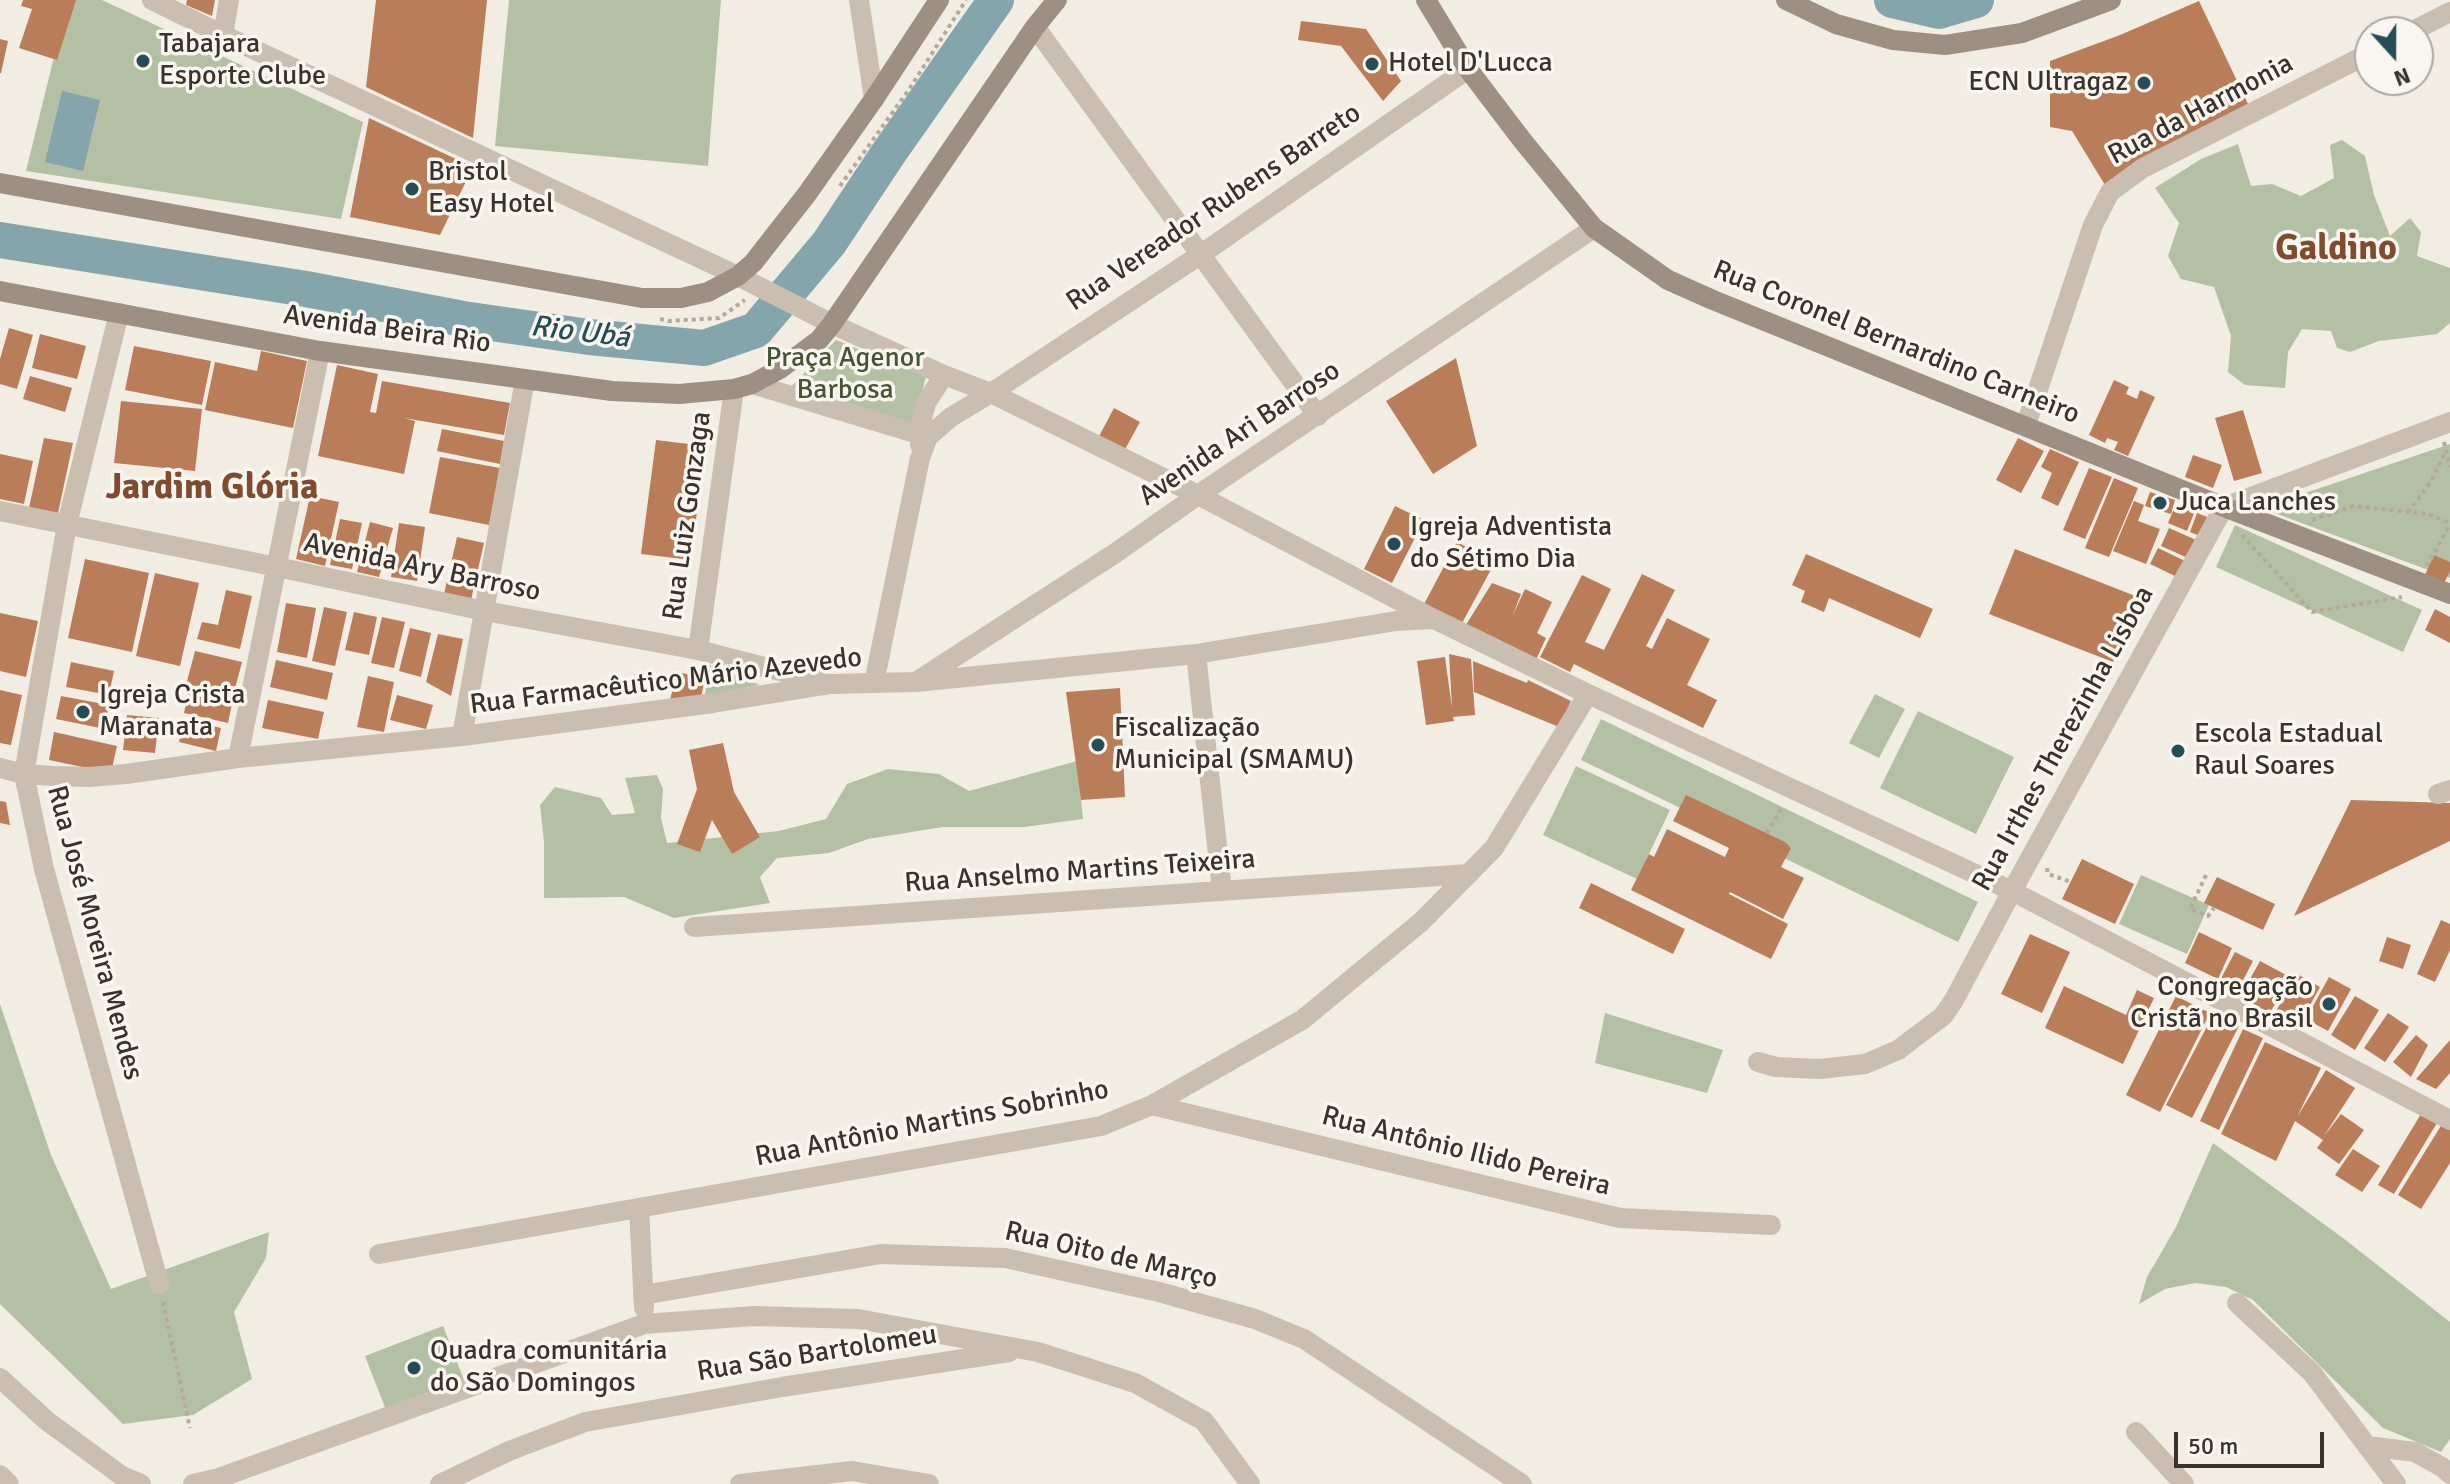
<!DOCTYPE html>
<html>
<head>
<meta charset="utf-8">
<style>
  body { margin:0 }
  #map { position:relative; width:2450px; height:1484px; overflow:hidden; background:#f2ede3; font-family:Signika,sans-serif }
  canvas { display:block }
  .north { position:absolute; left:2354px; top:16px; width:80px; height:80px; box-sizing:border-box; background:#f9f6ef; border:2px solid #aca8a1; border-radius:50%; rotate:159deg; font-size:22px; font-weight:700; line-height:32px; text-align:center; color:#39322d }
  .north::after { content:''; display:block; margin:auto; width:28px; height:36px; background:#264d56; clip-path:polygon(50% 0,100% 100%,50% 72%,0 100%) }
  .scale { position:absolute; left:2174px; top:1432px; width:150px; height:36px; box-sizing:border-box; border:4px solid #39322d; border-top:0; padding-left:10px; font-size:24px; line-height:28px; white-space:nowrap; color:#39322d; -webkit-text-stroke:6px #f9f6ef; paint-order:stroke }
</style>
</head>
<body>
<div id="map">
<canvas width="2450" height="1484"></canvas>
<div class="north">N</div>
<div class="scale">50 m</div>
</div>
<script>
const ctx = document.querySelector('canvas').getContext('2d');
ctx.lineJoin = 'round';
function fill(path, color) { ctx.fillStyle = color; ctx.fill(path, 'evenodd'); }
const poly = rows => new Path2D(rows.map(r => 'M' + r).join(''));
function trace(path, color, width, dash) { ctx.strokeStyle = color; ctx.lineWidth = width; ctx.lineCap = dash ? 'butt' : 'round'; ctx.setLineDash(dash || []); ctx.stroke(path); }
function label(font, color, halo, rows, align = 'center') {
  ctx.font = font + ' Signika,sans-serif'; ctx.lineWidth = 7; ctx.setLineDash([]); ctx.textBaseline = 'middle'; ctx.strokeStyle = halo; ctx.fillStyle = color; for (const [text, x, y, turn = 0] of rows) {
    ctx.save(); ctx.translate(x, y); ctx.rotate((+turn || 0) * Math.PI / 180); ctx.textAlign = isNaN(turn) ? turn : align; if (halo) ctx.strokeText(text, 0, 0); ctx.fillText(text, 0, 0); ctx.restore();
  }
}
fill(poly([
  [68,0,102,0,363,122,341,219,26,171],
  [509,0,721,0,708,166,495,146],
  [2342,140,2365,156,2374,195,2390,236,2410,218,2421,232,2417,256,2450,268,2450,323,2437,334,2379,341,2350,352,2337,348,2331,331,2302,329,2288,352,2285,388,2245,385,2228,372,2231,336,2214,287,2181,279,2168,256,2179,223,2155,188,2201,159,2238,144,2251,186,2272,184,2301,196,2334,178,2330,145],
  [836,340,926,376,914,425,788,390],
  [2450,444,2450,578,2261,508],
  [2235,525,2422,610,2403,652,2216,567],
  [708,664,760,685,705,697],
  [1875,694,1905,709,1879,758,1849,743],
  [1918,711,2014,757,1976,834,1880,788],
  [1601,719,1978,902,1958,942,1581,760],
  [1077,761,1083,819,1024,827,943,827,868,839,829,853,777,858,760,877,770,903,674,918,624,897,544,898,544,842,540,805,555,787,601,798,612,815,635,813,625,778,657,775,663,789,661,818,667,843,779,831,826,819,847,784,888,769,939,774,969,791],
  [1576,766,1670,810,1637,879,1543,835],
  [2141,875,2209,905,2187,954,2119,924],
  [0,1004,51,1155,111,1289,269,1232,266,1258,234,1312,252,1379,193,1415,123,1424,0,1304],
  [1605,1013,1723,1050,1707,1093,1595,1063],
  [2213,1143,2343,1238,2450,1322,2450,1439,2441,1452,2383,1428,2253,1300,2226,1287,2195,1283,2165,1289,2139,1304,2147,1277,2176,1227],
  [443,1326,464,1380,386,1410,365,1356]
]), '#b3c0a4');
fill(poly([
  [62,91,100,100,83,171,45,162]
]), '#85a5ac');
trace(poly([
  [1892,0,1939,11,1976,0],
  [0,240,306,289,463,319,589,337,704,348,756,330,829,243,888,154,996,0]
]), '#85a5ac', 36);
fill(poly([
  [23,0,76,0,57,60,19,48,32,9,21,6],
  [187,0,215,0,212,16,186,5],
  [376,0,487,0,473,138,366,87],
  [2199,1,2249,106,2105,185,2072,131,2050,127,2050,61,2120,35],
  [1301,21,1366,29,1401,81,1383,101,1341,46,1298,40],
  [0,39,8,41,1,73,0,73],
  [369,118,473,167,440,235,350,217],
  [9,328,33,335,17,389,0,384,0,359],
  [40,334,86,346,77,379,32,368],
  [134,346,211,361,202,405,125,390],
  [261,351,307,361,293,428,205,410,215,362,257,371],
  [1456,358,1477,446,1433,474,1386,401],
  [337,365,378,374,370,412,376,413,382,381,510,403,504,435,404,418,415,421,404,474,318,456],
  [30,376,72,388,65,412,23,399],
  [2114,380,2129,387,2126,394,2137,399,2140,390,2155,397,2128,456,2114,450,2118,442,2107,438,2105,443,2089,435],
  [121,401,202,409,195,471,114,463],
  [1114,408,1140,422,1123,453,1097,440],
  [2243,410,2262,473,2234,481,2215,418],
  [442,429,504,441,500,464,437,451],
  [44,438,73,443,58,513,29,508],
  [2018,438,2044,451,2021,493,1996,480],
  [656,440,705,446,691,560,641,554],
  [2050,449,2079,462,2058,506,2041,498,2052,473,2041,467],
  [0,454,33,461,24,504,0,499],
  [2193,455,2222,465,2213,488,2185,477],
  [440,457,500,468,489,525,429,513],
  [2089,468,2112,477,2085,539,2063,530],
  [2114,478,2138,488,2109,557,2085,548],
  [2150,492,2175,500,2171,514,2145,506],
  [310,496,339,502,325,566,296,559],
  [2134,501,2144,505,2138,521,2160,529,2146,564,2113,551],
  [2176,504,2195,511,2187,531,2168,523],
  [1395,506,1424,520,1392,583,1364,569],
  [2197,513,2210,518,2202,537,2190,532],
  [340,519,362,523,352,569,330,565],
  [370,522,393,528,379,577,357,572],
  [399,523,425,527,417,581,391,577],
  [2169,528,2196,540,2188,558,2161,546],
  [457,537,484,543,471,600,444,594],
  [1457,542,1495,562,1461,625,1423,606],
  [2158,548,2185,561,2177,577,2150,564],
  [2015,549,2138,597,2113,662,1989,614],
  [1806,554,1933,609,1920,638,1829,598,1824,612,1801,602,1805,591,1792,585],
  [2434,555,2450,562,2450,571,2444,583,2425,575],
  [85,559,149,573,132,652,68,638],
  [155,573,199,583,180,666,136,656],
  [1642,574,1675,590,1646,646,1652,649,1667,618,1710,639,1687,685,1717,700,1703,728,1574,664,1570,672,1540,657,1582,575,1611,589,1585,642,1604,650],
  [1492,583,1521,594,1512,617,1525,589,1552,602,1537,633,1546,638,1535,662,1464,628],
  [226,590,252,596,240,649,197,639,202,622,218,625],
  [286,603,316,608,307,658,277,652],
  [324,607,347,612,335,666,312,661],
  [2435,609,2450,617,2450,643,2425,630],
  [354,612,377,617,369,655,345,650],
  [0,613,38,621,26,677,0,671],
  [382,617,405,622,394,668,371,663],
  [410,628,431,633,421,677,399,671],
  [438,634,463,639,451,696,426,682],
  [195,651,242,662,233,696,186,685],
  [1449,654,1471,659,1475,715,1453,717,1454,721,1426,725,1417,661,1445,657,1452,708],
  [276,660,333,673,327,700,270,687],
  [1473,661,1527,683,1528,680,1571,701,1559,727,1474,692],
  [71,662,114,671,109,695,66,687],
  [677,672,705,678,700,702,669,704],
  [368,676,394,682,384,732,357,727],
  [1120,688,1125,797,1081,800,1066,692],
  [0,690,22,695,11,745,0,743],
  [188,694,232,704,228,723,184,713],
  [397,695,433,705,426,729,390,720],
  [61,696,109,705,105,729,56,719],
  [268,700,324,712,318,739,262,728],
  [127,715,159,718,155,753,123,750],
  [184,719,221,728,216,751,179,742],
  [54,732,117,746,111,773,49,760],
  [723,743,734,792,760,837,732,854,712,820,700,852,677,844,697,789,689,750],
  [1686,795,1785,842,1791,848,1781,867,1804,878,1783,919,1730,892,1729,894,1788,924,1771,959,1631,890,1649,854,1654,857,1667,829,1725,857,1729,848,1673,821],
  [2351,800,2450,803,2450,841,2294,916],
  [0,801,6,802,10,825,0,823],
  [2082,859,2134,884,2115,924,2062,899],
  [2217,877,2275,904,2263,930,2204,903],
  [1591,883,1685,929,1673,954,1579,908],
  [2441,920,2450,924,2450,950,2435,982,2417,974],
  [2199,932,2232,948,2218,979,2185,963],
  [2030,934,2070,952,2042,1013,2001,994],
  [2387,937,2411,945,2403,969,2379,961],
  [2235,952,2253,961,2236,994,2218,984],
  [2260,961,2290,977,2270,1013,2240,997],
  [2297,974,2320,987,2299,1025,2275,1013],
  [2329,977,2351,989,2328,1031,2306,1019],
  [2064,986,2126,1015,2137,990,2154,998,2123,1064,2045,1028],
  [2176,996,2210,1013,2160,1112,2126,1095],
  [2355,996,2379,1010,2355,1050,2331,1035],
  [2214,1013,2239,1026,2192,1118,2166,1105],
  [2388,1013,2409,1027,2385,1062,2364,1048],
  [2243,1029,2263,1038,2219,1130,2200,1121],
  [2416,1035,2428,1045,2411,1077,2393,1062],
  [2450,1040,2450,1073,2436,1089,2416,1079],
  [2265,1042,2321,1068,2297,1117,2326,1070,2355,1088,2324,1136,2341,1114,2364,1130,2339,1164,2317,1148,2323,1140,2295,1121,2276,1161,2221,1134],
  [2424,1109,2440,1118,2394,1194,2378,1185],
  [2444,1121,2450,1124,2450,1163,2421,1209,2398,1195],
  [2353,1149,2380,1166,2362,1192,2335,1175]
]), '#b97d5a');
trace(poly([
  [840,186,910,88,966,0],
  [660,319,669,321,719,318,745,300],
  [294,324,389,338],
  [2444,442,2450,467],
  [2408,512,2430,483,2446,451],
  [2312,520,2353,506,2428,514,2450,523],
  [2242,535,2312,612,2402,597],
  [2427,566,2450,524],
  [1767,833,1783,806],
  [2047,868,2048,874,2071,882],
  [2206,875,2190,909,2208,916,2214,908],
  [163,1302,190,1428]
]), '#b5a99a', 4, [4, 4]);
trace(poly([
  [859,0,874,99],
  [1035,27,1318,416],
  [2411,32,2450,12],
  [223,35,229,0],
  [119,313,67,524,24,774,44,869,159,1284],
  [832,324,944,375,991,393,1198,495,1434,619,1588,694,2012,891,2450,1120],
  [752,384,928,437],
  [2026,425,2093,225,2110,192,2143,168,2370,53],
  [920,445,922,418,926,403,944,375],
  [0,511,277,567,485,611,698,650,823,682],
  [698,650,734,389],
  [1196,654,1222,891],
  [919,680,1114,554,1198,495,1594,228],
  [874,683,920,458,928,437,951,417,991,393,1200,255,1468,69],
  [462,736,525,379],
  [238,758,320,351],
  [0,768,24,774,53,776,89,777,126,774,238,758,462,736,713,703,831,684,916,682,1196,654,1396,621,1434,619],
  [2438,794,2450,790],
  [694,927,1469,874],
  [1758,1062,1776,1067,1820,1069,1865,1064,1898,1050,1943,1016,1954,1000,2012,891,2224,507,2450,422],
  [1152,1105,1620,1218,1771,1225],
  [639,1208,644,1308],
  [379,1254,1101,1126,1152,1105,1302,1020,1421,922,1494,848,1588,694],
  [643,1295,881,1254,1005,1258,1159,1292,1255,1319,1304,1339,1522,1484],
  [2237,1303,2312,1373,2396,1484],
  [0,1378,47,1421,122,1476,141,1484],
  [2136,1432,2184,1484],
  [2367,1446,2415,1452,2442,1467,2450,1474],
  [0,1475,9,1484],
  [193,1484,219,1478,644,1324,754,1316,858,1319,1038,1352,1135,1383,1204,1421,1250,1484],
  [440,1484,509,1451,585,1422,782,1387,1009,1352],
  [740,1484,852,1471,929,1484]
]), '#c9beb0', 20);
trace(poly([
  [152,0,223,35,738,276,832,324]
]), '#c9beb0', 20);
trace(poly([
  [1426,0,1468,69,1522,140,1594,228,1668,280,1713,300,2229,509,2450,594],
  [1786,0,1836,24,1893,40,1945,45,2022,33,2111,0],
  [0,183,642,298,681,298,708,292,738,276,753,263,807,194,874,99,939,0],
  [0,291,320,351,612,391,679,394,734,389,752,384,780,369,819,340,832,324,1035,27,1057,0]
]), '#9d8f81', 20);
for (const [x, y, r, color] of [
  [143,61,8,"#264d56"],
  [1372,64,8,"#264d56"],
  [2144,83,8,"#264d56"],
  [412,189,8,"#264d56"],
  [2160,503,8,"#264d56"],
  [1394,544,8,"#264d56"],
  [83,712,8,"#264d56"],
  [1098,745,8,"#264d56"],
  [2178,751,8,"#264d56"],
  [2329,1004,8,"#264d56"],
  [414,1368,8,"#264d56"]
]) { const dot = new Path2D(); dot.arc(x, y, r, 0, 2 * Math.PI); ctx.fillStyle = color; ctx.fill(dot); trace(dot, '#f9f6ef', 3); }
label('28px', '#39322d', '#f9f6ef', [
  ["Tabajara",159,45],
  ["Esporte Clube",159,77],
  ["Hotel D'Lucca",1388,64],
  ["ECN Ultragaz",2128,83,"right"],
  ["Bristol",428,173],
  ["Easy Hotel",428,205],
  ["Juca Lanches",2176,503],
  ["Igreja Adventista",1410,528],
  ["do Sétimo Dia",1410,560],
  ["Igreja Crista",99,696],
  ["Maranata",99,728],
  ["Fiscalização",1114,729],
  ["Municipal (SMAMU)",1114,761],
  ["Escola Estadual",2194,735],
  ["Raul Soares",2194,767],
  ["Congregação",2313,988,"right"],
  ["Cristã no Brasil",2313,1020,"right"],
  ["Quadra comunitária",430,1352],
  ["do São Domingos",430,1384]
], 'left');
label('28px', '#39322d', '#f9f6ef', [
  ["Rua da Harmonia",2201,110,-28],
  ["Rua Vereador Rubens Barreto",1214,208,-34],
  ["Avenida Beira Rio",387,330,8],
  ["Rua Coronel Bernardino Carneiro",1896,343,22],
  ["Avenida Ari Barroso",1240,434,-34],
  ["Rua Luiz Gonzaga",688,516,-82],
  ["Avenida Ary Barroso",422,568,12],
  ["Rua Farmacêutico Mário Azevedo",666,682,-7],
  ["Rua Irthes Therezinha Lisboa",2064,739,-61],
  ["Rua Anselmo Martins Teixeira",1080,872,-4],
  ["Rua José Moreira Mendes",94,933,75],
  ["Rua Antônio Martins Sobrinho",932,1124,-11],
  ["Rua Antônio Ilido Pereira",1466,1152,14],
  ["Rua Oito de Março",1111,1256,13],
  ["Rua São Bartolomeu",817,1354,-9]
]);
label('28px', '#453', '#f9f6ef', [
  ["Praça Agenor",845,359],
  ["Barbosa",845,391]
]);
label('italic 30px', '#264d56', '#f9f6ef', [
  ["Rio Ubá",580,333,7]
]);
label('bold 36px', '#7f4c2f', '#f9f6ef', [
  ["Galdino",2336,250],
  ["Jardim Glória",212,489]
]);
</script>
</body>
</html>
